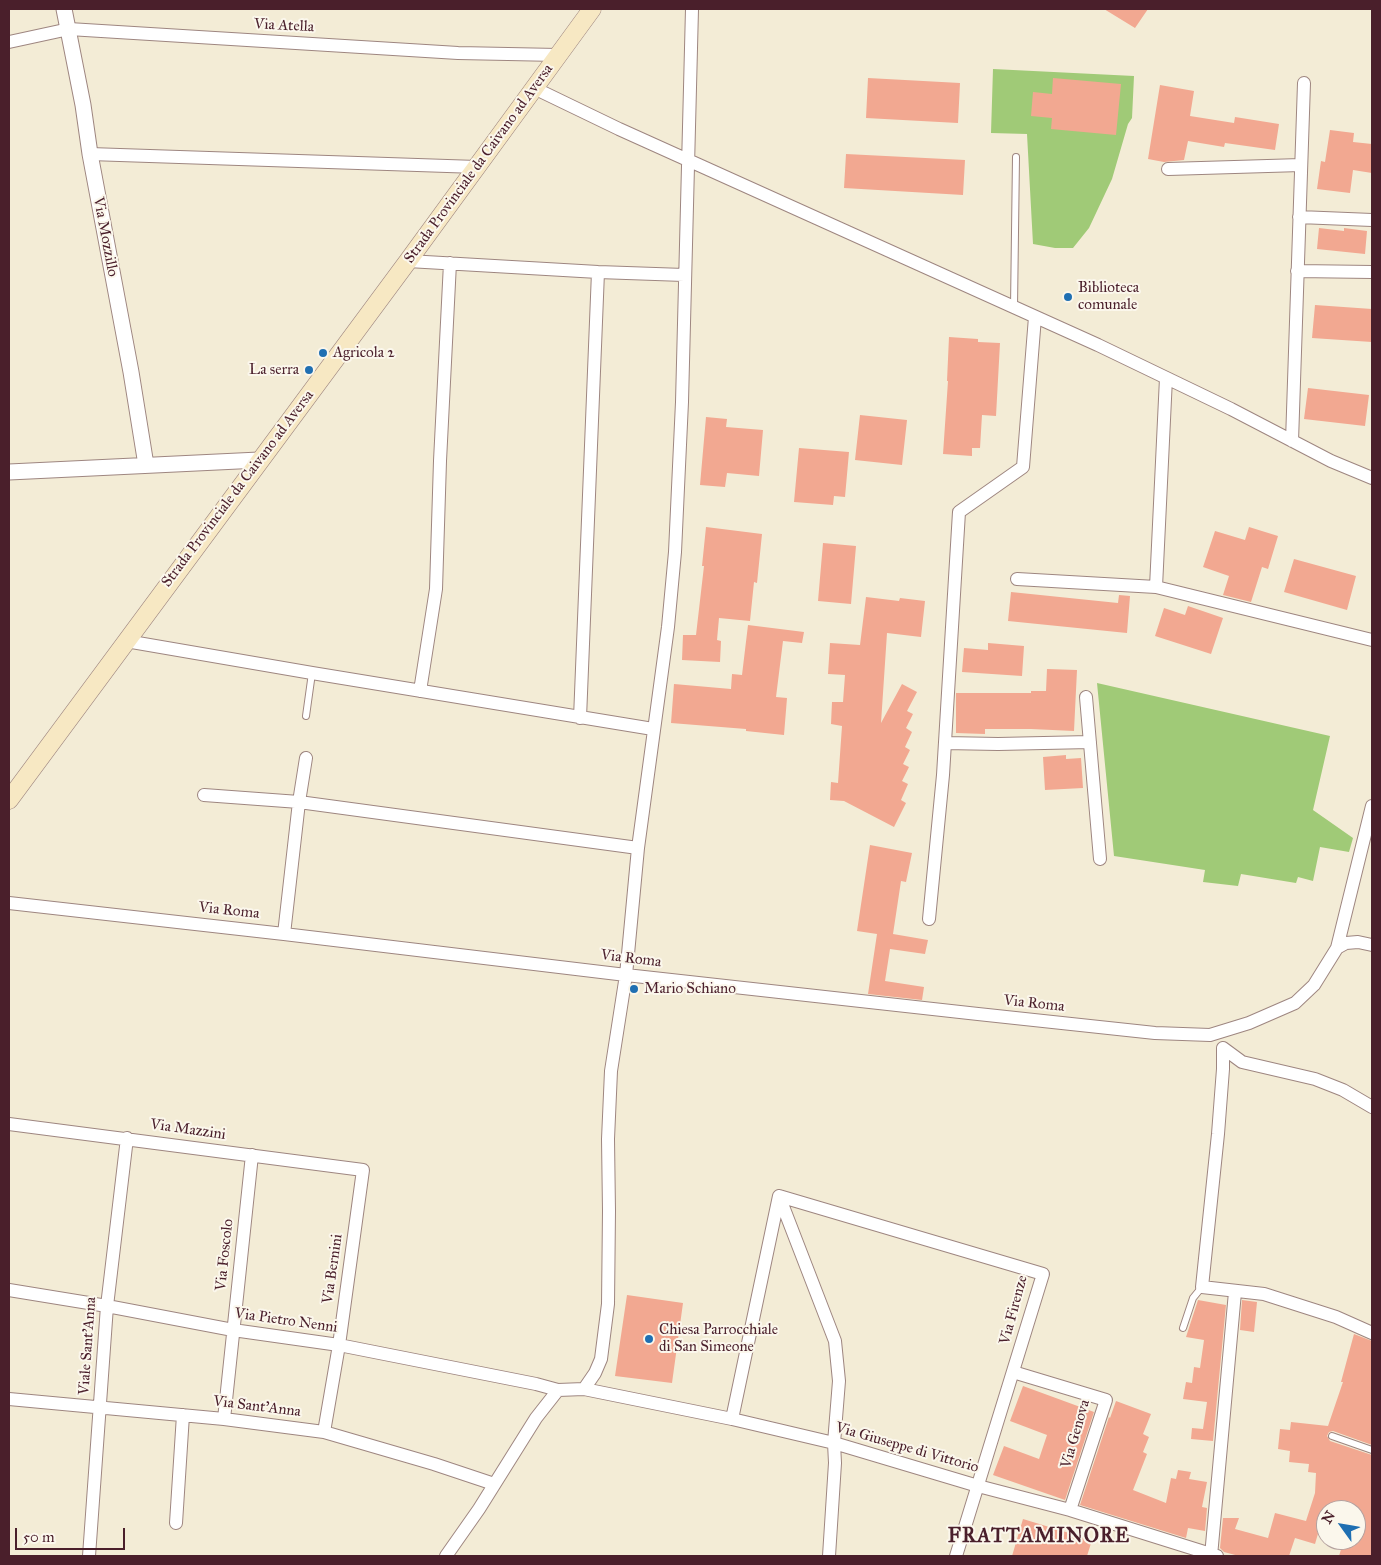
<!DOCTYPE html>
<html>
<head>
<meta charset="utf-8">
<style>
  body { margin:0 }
  #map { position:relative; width:1381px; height:1565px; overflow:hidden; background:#f3ecd6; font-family:"IM FELL Great Primer",serif }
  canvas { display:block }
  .frame { position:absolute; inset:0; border:10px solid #4a1f2b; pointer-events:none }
  .north { position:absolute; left:1316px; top:1500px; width:50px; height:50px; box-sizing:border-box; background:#fbf7ec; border:1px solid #b4a19f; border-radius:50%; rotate:302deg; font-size:14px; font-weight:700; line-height:20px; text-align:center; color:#4a1f2b }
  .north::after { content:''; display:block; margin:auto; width:18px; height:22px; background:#1f6fb2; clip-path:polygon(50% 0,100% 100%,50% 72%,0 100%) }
  .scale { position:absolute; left:15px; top:1528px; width:110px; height:22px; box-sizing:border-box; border:2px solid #4a1f2b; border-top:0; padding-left:6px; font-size:15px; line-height:18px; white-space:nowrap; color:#4a1f2b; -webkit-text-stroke:4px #fbf7ec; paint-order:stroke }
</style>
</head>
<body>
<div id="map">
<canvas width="1381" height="1565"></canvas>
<div class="frame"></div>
<div class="north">N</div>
<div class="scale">50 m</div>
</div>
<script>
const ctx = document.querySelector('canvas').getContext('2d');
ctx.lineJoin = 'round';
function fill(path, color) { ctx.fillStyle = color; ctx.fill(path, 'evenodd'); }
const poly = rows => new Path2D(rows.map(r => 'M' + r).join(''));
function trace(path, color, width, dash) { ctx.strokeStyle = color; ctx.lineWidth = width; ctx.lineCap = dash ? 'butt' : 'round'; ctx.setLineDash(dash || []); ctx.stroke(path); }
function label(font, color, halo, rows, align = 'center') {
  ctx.font = font + ' "IM FELL Great Primer",serif'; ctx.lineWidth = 4; ctx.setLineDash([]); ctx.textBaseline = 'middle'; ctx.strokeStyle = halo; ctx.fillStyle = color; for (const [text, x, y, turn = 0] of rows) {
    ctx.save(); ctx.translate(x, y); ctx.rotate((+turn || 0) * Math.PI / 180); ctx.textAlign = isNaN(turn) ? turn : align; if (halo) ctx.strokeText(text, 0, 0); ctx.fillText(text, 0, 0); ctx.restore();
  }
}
fill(poly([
  [993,69,1134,76,1132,118,1128,124,1112,179,1089,228,1073,248,1055,248,1033,244,1027,134,991,133],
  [1097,683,1330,736,1313,810,1353,838,1349,852,1320,847,1313,881,1298,877,1296,883,1241,874,1238,886,1203,882,1205,870,1114,856]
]), '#a0ca77');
fill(poly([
  [1104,9,1148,9,1135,28],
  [868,78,960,83,958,123,866,118],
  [1053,78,1121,84,1116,135,1051,129,1052,118,1031,116,1033,92,1052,94],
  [1160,85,1194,91,1190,116,1234,123,1235,117,1279,124,1275,150,1225,143,1224,147,1188,141,1184,160,1164,162,1148,159],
  [1330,130,1354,133,1353,142,1372,144,1372,173,1353,170,1350,193,1317,189,1321,161,1325,162],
  [846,154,965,160,963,195,844,188],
  [1319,228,1344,231,1344,228,1367,231,1365,254,1317,249],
  [1315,305,1372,309,1372,342,1312,338],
  [949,337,978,339,978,342,1000,343,996,416,982,415,980,448,972,448,972,456,943,454,948,381,947,381],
  [1308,388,1369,395,1365,426,1304,419],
  [860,415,907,420,902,465,855,460],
  [706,417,727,419,726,427,763,430,759,476,727,473,725,487,700,485],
  [799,448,849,452,845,497,834,496,833,505,794,502],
  [706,527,762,534,757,583,754,582,750,621,719,618,717,640,721,641,720,662,682,660,683,635,696,635,704,566,702,566],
  [1249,527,1278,536,1268,569,1262,567,1251,602,1223,595,1229,576,1203,567,1215,531,1245,540],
  [823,543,856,546,851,604,818,601],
  [1294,559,1356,576,1347,610,1284,592],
  [1011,592,1118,603,1119,595,1130,596,1127,633,1008,621],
  [866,597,899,601,900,598,925,601,921,637,887,633,881,723,902,684,917,692,907,711,913,714,906,728,912,732,905,747,910,750,903,764,909,767,902,781,908,784,901,800,906,803,894,827,844,801,830,800,831,782,838,783,842,726,831,724,832,702,843,702,845,675,828,674,830,643,860,645],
  [1188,606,1223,618,1211,654,1155,636,1164,608,1185,615],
  [748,625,804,632,802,643,783,641,776,697,787,698,784,735,746,731,746,729,671,723,674,684,731,689,732,674,742,675],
  [988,643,1024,646,1022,676,962,672,964,648,988,650],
  [1047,669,1077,670,1074,731,1031,729,985,729,985,734,956,733,956,693,1031,693,1031,691,1046,691],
  [1066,755,1066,759,1081,758,1083,788,1045,790,1043,757],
  [870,845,912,853,906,882,901,881,893,934,928,940,925,954,890,949,885,981,924,987,922,1000,868,994,877,934,857,931],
  [627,1295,683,1303,672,1383,615,1376],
  [1198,1300,1226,1305,1213,1441,1191,1439,1192,1428,1203,1429,1207,1402,1183,1399,1186,1382,1192,1383,1194,1367,1200,1368,1204,1340,1186,1337],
  [1242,1300,1257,1302,1254,1332,1240,1330],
  [1354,1334,1372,1341,1372,1445,1333,1431,1329,1432,1327,1436,1330,1441,1372,1455,1372,1556,1339,1556,1344,1540,1356,1540,1356,1510,1337,1510,1326,1506,1315,1544,1295,1538,1289,1556,1239,1556,1224,1552,1220,1548,1223,1518,1239,1518,1235,1529,1268,1538,1275,1513,1306,1521,1315,1493,1316,1473,1308,1472,1309,1464,1289,1462,1290,1451,1278,1449,1280,1429,1290,1430,1291,1422,1328,1426,1343,1382,1341,1382],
  [1023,1386,1094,1412,1065,1500,993,1475,1004,1446,1039,1459,1047,1435,1010,1421],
  [1116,1401,1151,1414,1143,1434,1149,1437,1143,1452,1147,1454,1133,1490,1166,1503,1171,1478,1176,1479,1178,1470,1191,1472,1189,1479,1207,1482,1202,1507,1207,1508,1205,1531,1188,1528,1186,1538,1080,1505,1109,1417,1110,1418],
  [1023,1519,1092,1540,1087,1556,1012,1556]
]), '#f2a891');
const service = poly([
  [1014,307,1016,157],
  [306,716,312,673],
  [1183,1328,1193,1298,1202,1287],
  [1332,1436,1372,1450]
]);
const minor = poly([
  [9,42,69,29,458,53,558,55],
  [534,88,619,129,1098,345,1231,409,1331,461,1372,478],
  [90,154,477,167],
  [1168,169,1301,165],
  [1299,217,1372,220],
  [408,261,598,272,684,275],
  [1297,271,1372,272],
  [1292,441,1304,83],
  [1017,579,1156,587,1372,640],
  [1156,587,1166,378],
  [126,641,312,673,653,729],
  [420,691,436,589,440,461,450,263],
  [1086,697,1100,859],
  [580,718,598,272],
  [945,743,998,744,1090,742],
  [204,795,299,802,638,848],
  [9,903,284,934,626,975,978,1014,1155,1033,1210,1035,1249,1023,1295,1003,1314,985,1337,948,1372,806],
  [929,919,943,775,959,512,1023,467,1035,317],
  [284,934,299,802,306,758],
  [1337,948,1346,943,1358,942,1372,945],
  [1223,1048,1223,1069,1218,1134,1202,1287,1264,1294,1336,1317,1372,1333],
  [1223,1048,1242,1062,1315,1079,1343,1090,1372,1107],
  [9,1124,363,1170,339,1345,324,1432],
  [779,1196,835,1341,839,1381,834,1443,835,1463,829,1556],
  [9,1290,107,1306,233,1330,339,1345,536,1384,558,1390],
  [1013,1372,1106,1400,1070,1510],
  [584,1389,595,1373,601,1359,608,1304,609,1211,608,1139,611,1071,626,975,638,848,668,627,675,552,682,402,692,9],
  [9,1399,224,1419,324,1432,434,1464,494,1484],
  [224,1419,252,1155],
  [732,1419,779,1196,1043,1274,956,1556],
  [176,1523,183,1415],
  [89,1556,107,1306,127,1138],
  [446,1556,479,1509,536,1418,558,1390,584,1389,732,1419,834,1443,978,1486,1070,1510,1217,1556],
  [1211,1556,1235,1292]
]);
const tertiary = poly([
  [64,9,83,105,90,154,131,372,146,465],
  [9,472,259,460]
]);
const secondary = poly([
  [9,800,408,261,592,9]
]);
trace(service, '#9e8680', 8);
trace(minor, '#9e8680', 14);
trace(tertiary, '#9e8680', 17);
trace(secondary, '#9e8680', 19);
trace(service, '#fff', 6);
trace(minor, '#fff', 12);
trace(tertiary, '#fff', 15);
trace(secondary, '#f7e8c3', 18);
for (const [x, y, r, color] of [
  [1068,297,5,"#1f6fb2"],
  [323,353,5,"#1f6fb2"],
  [309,370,5,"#1f6fb2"],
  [634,989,5,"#1f6fb2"],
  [649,1339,5,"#1f6fb2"]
]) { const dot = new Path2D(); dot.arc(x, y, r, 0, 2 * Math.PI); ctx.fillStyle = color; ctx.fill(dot); trace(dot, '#fbf7ec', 2); }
label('15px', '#4a1f2b', '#fbf7ec', [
  ["Via Atella",284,26,3],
  ["Strada Provinciale da Caivano ad Aversa",479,164,-54],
  ["Via Mozzillo",105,237,79],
  ["Strada Provinciale da Caivano ad Aversa",238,489,-53],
  ["Via Roma",229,911,6],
  ["Via Roma",631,959,7],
  ["Via Roma",1034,1004,6],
  ["Via Mazzini",188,1130,8],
  ["Via Foscolo",225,1255,-84],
  ["Via Bernini",333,1269,-82],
  ["Via Firenze",1014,1310,-75],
  ["Via Pietro Nenni",286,1321,8],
  ["Viale Sant'Anna",88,1346,-86],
  ["Via Sant'Anna",257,1407,7],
  ["Via Genova",1076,1434,-74],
  ["Via Giuseppe di Vittorio",907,1448,16]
]);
label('15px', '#4a1f2b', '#fbf7ec', [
  ["Biblioteca",1078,288],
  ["comunale",1078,305],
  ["Agricola 2",333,353],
  ["La serra",299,370,"right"],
  ["Mario Schiano",644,989],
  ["Chiesa Parrocchiale",659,1330],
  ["di San Simeone",659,1347]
], 'left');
ctx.letterSpacing = '1px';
label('bold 20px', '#4a1f2b', '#fbf7ec', [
  ["FRATTAMINORE",1039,1537]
]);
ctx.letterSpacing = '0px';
</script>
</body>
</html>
